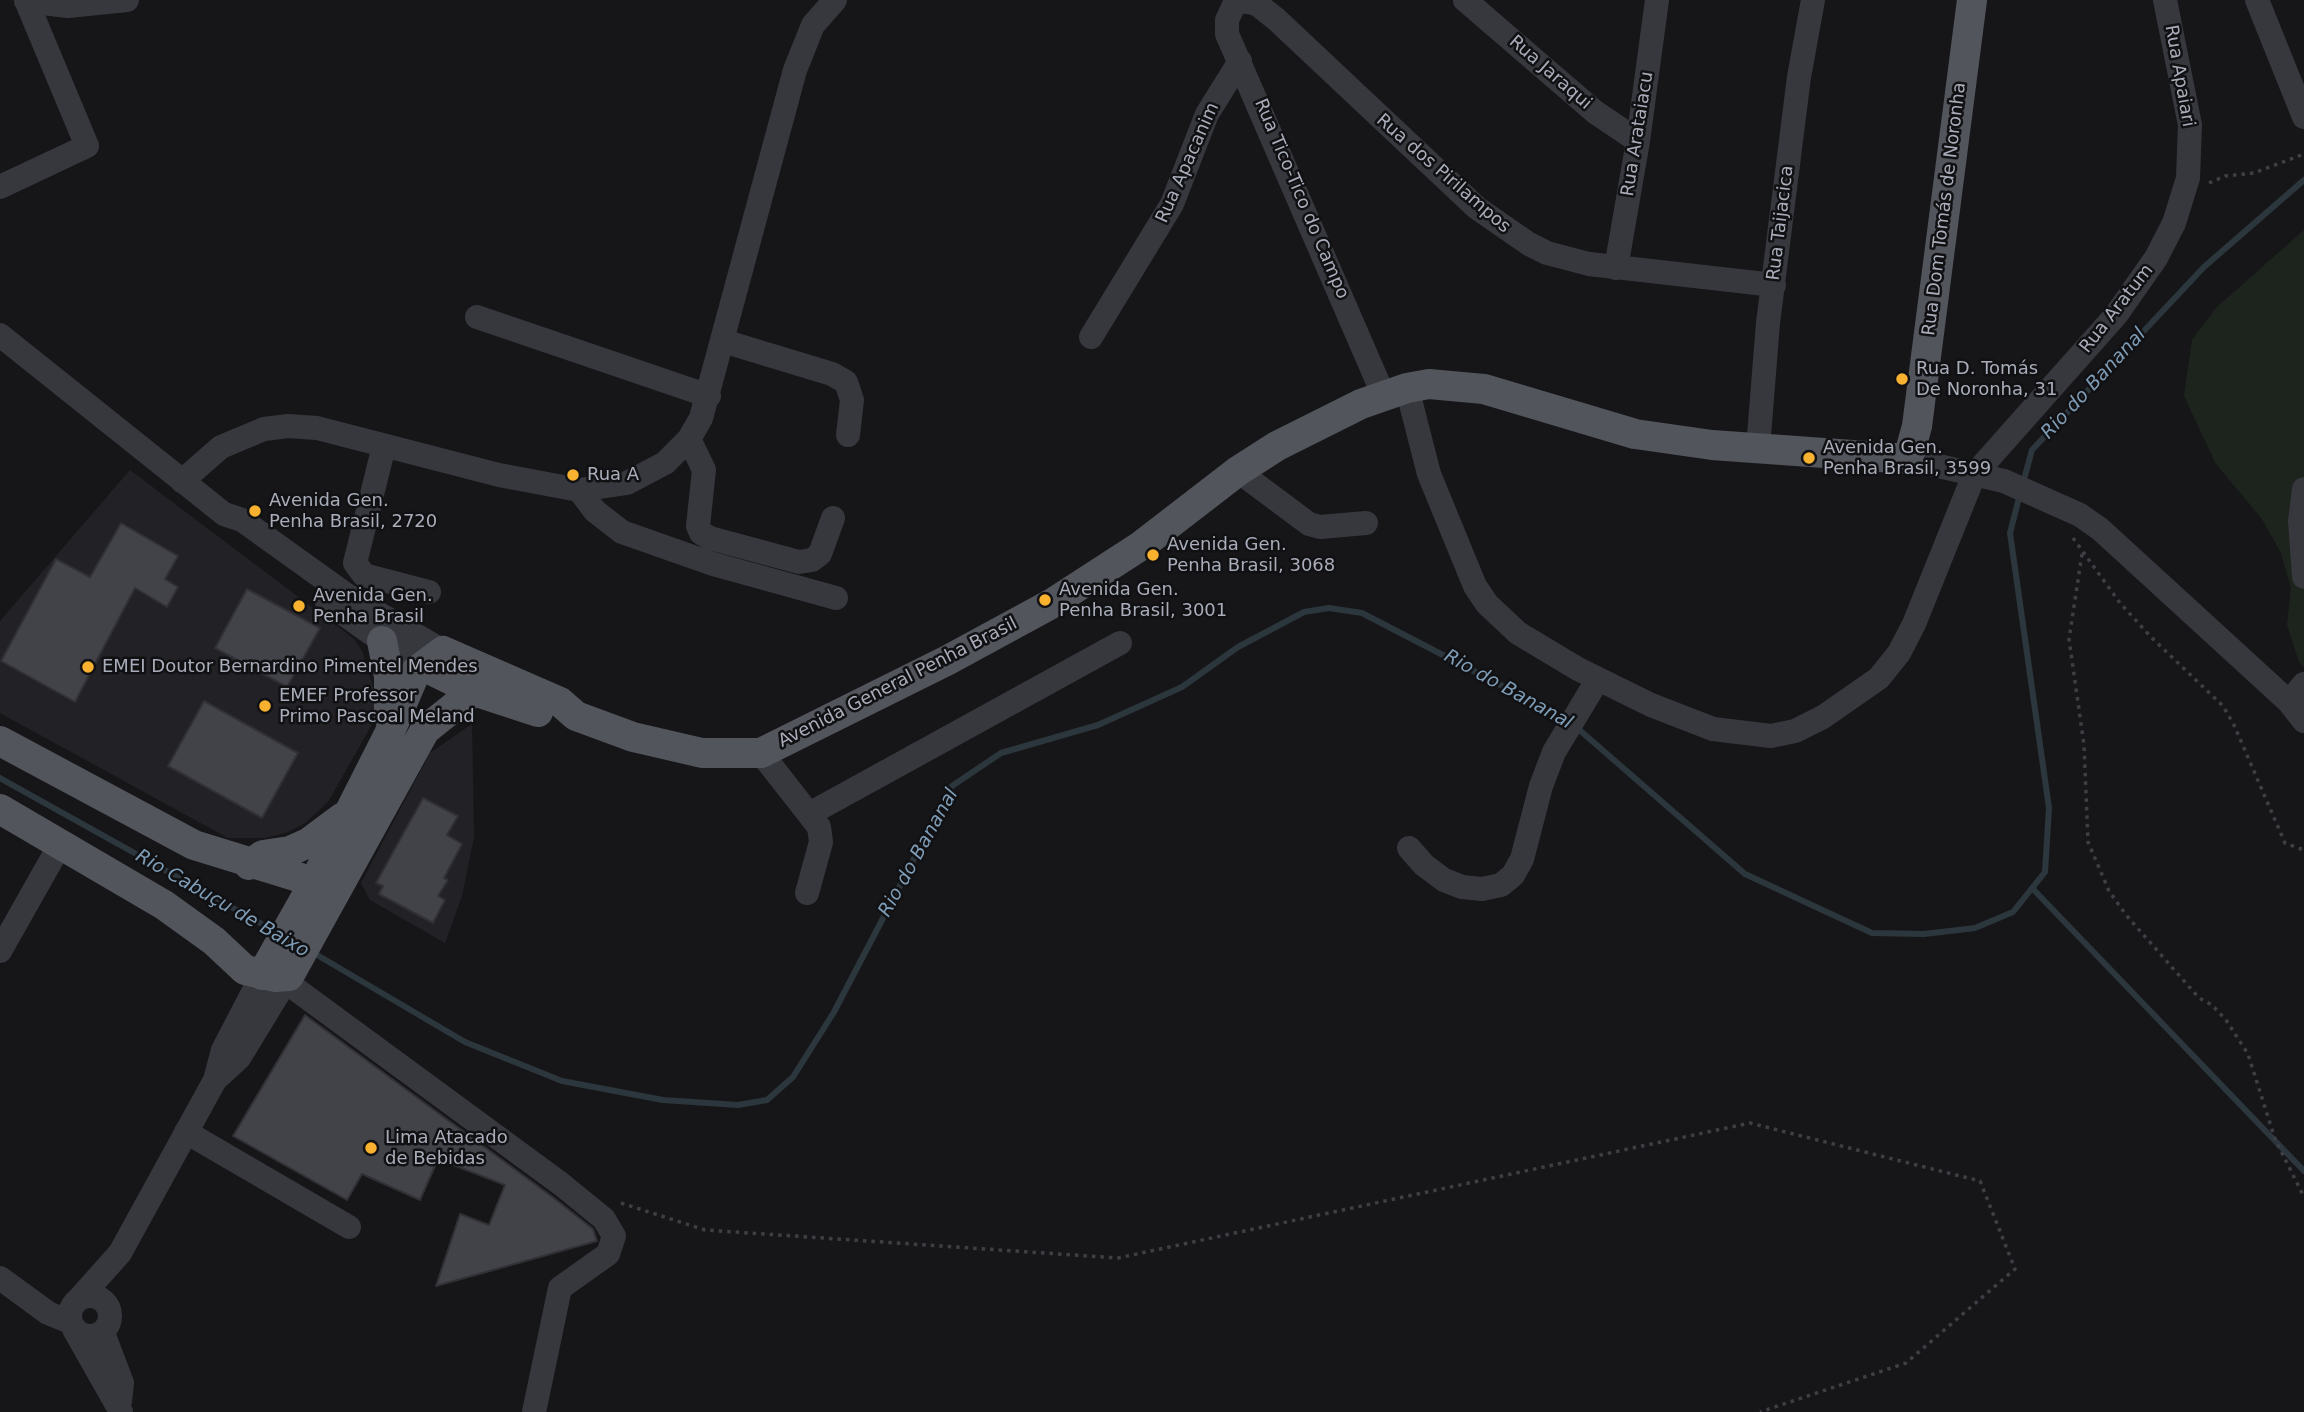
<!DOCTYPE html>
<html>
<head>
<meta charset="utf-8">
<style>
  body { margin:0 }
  canvas { display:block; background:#161619 }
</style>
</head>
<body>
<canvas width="2304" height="1412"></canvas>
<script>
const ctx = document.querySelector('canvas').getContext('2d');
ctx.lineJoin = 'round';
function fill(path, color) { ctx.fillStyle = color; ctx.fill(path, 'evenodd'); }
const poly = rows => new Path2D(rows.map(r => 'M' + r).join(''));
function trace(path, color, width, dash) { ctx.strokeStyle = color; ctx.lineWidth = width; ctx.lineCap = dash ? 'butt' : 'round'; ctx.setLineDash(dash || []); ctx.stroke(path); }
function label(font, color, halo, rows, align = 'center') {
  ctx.font = font + ' "DejaVu Sans",sans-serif'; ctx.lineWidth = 5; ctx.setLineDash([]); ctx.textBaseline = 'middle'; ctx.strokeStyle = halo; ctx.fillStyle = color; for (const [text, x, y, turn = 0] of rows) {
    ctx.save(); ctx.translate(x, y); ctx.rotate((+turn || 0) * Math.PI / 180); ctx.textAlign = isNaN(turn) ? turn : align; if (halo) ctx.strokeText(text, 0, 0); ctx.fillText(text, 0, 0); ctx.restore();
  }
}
fill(poly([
  [130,470,354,639,362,651,375,694,375,719,328,802,305,823,288,832,266,838,228,838,0,713,0,621],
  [472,724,474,837,462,896,445,943,370,900,361,883,430,753]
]), '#222226');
fill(poly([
  [2304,230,2304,667,2299,662,2287,625,2291,588,2281,553,2262,519,2216,464,2184,396,2192,340,2216,308]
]), '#1c241d');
trace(poly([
  [2023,483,2032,450,2204,267,2304,180],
  [1576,727,1745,874,1872,933,1924,934,1975,928,2013,912,2045,872,2049,808,2010,533,2020,494],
  [0,778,278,933],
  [2032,888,2304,1171],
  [312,952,465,1042,562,1081,663,1100,738,1105,767,1100,793,1077,834,1012,952,786,1001,753,1098,725,1182,687,1238,647,1304,612,1329,608,1362,613,1568,720]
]), '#2c363d', 6);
const building = poly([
  [121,523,178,556,165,579,178,587,167,607,135,588,75,702,1,661,56,559,90,577,121,523],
  [247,589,320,628,287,687,215,648,247,589],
  [204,701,298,753,262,818,168,766,204,701],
  [423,798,458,816,447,835,462,844,444,878,448,880,438,896,445,900,433,923,379,894,383,886,376,883,423,798],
  [305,1015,554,1198,593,1229,597,1241,436,1286,460,1214,489,1225,505,1185,438,1159,420,1200,362,1174,347,1200,233,1136,305,1015]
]);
fill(building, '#424349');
trace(building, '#303035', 2);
trace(poly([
  [2209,183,2225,176,2254,173,2304,154],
  [2073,538,2120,603,2151,637,2223,706,2234,725,2285,843,2304,850],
  [2082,554,2069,639,2084,745,2088,842,2109,891,2126,915,2199,998,2212,1005,2226,1020,2248,1054,2275,1139,2304,1197],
  [621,1203,705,1230,1118,1258,1750,1123,1980,1181,2015,1269,1906,1363,1760,1412]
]), '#3d3f45', 3.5, [3.5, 5]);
trace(poly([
  [1465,0,1595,112,1638,141],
  [2257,0,2304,117],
  [26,1,68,6,127,0],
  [0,187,87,146,26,0],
  [1616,268,1638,141,1657,0],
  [477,317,709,396],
  [0,335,224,514,242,520,348,596,443,651],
  [1091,337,1172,204,1207,114,1240,61],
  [723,341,832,374,846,382,852,400,848,435],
  [1407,388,1429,474,1475,586,1487,604,1518,633,1578,669,1651,705,1713,729,1771,736,1795,731,1823,717,1879,678,1899,653,1914,624,1974,475,2116,315,2156,258,2174,223,2188,178,2190,125,2165,0],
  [1383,394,1227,34,1227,20,1234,5,1244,1,1257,4,1276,19,1477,208,1529,244,1547,253,1589,264,1774,285],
  [689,439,704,470,698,526,701,533,710,538,799,562,812,560,820,554,833,518],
  [384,446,355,563,364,575,429,592],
  [1758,448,1768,323,1799,77,1813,0],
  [1908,459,2004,481,2080,515,2100,529,2289,702,2304,721],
  [1238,471,1309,524,1320,527,1366,523],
  [182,481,221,447,264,429,288,426,317,428,499,475,579,490,627,483,665,463,689,439,701,418,795,70,813,25,835,0],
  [2304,489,2300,521,2304,577],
  [579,490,595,511,622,532,713,564,836,598],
  [327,602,382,641,423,666],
  [2289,702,2304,684],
  [761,753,819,827,821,842,807,893],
  [811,813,1120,643],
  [1409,848,1424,865,1444,880,1462,887,1482,889,1501,885,1513,875,1522,859,1541,786,1554,752,1598,679],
  [0,951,61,843],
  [286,982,561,1184,604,1219,614,1236,608,1254,560,1288,534,1412],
  [215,1080,239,1058,289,976],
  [186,1132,349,1227],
  [0,1278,48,1313,70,1322],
  '70 1316a20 20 0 1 1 40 0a20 20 0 1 1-40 0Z',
  [78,1300,120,1253,215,1080,223,1050,262,975],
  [74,1329,121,1412],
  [103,1333,122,1383,120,1401]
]), '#37383e', 24);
trace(poly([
  [382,641,389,676,389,717],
  [423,666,474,691,538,712],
  [0,741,194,845,301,878,316,897,317,904],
  [0,809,164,905,214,941,245,970,276,977,289,976,425,730,474,691,483,670],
  [249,865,263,855,290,851,308,843,343,817],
  [262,975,310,890,389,734,416,671,443,651,560,702,576,716,633,737,702,753,761,753,948,660,1051,604,1142,545,1238,471,1277,446,1361,404,1407,388,1429,384,1484,389,1635,434,1712,445,1908,459,1917,426,1972,0]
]), '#53555d', 30);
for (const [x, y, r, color] of [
  [1902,379,7,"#f8b22f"],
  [1809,458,7,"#f8b22f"],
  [573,475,7,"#f8b22f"],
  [255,511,7,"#f8b22f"],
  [1153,555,7,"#f8b22f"],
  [1045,600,7,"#f8b22f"],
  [299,606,7,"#f8b22f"],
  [88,667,7,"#f8b22f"],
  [265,706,7,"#f8b22f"],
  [371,1148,7,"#f8b22f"]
]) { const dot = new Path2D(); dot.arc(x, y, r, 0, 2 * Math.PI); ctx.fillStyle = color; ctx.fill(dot); trace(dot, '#111114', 2.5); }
label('18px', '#a8adb9', '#111114', [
  ["Rua Jaraqui",1550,73,41],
  ["Rua Apaiari",2179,76,80],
  ["Rua Arataiacu",1638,134,-81],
  ["Rua Apacanim",1188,163,-66],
  ["Rua dos Pirilampos",1443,174,41],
  ["Rua Tico-Tico do Campo",1301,199,67],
  ["Rua Dom Tomás de Noronha",1945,209,-83],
  ["Rua Taijacica",1781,223,-83],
  ["Rua Aratum",2117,309,-52],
  ["Avenida General Penha Brasil",898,683,-27]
]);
label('18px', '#a8adb9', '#111114', [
  ["Rua D. Tomás",1916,369],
  ["De Noronha, 31",1916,390],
  ["Avenida Gen.",1823,448],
  ["Penha Brasil, 3599",1823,469],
  ["Rua A",587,475],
  ["Avenida Gen.",269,501],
  ["Penha Brasil, 2720",269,522],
  ["Avenida Gen.",1167,545],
  ["Penha Brasil, 3068",1167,566],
  ["Avenida Gen.",1059,590],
  ["Penha Brasil, 3001",1059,611],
  ["Avenida Gen.",313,596],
  ["Penha Brasil",313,617],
  ["EMEI Doutor Bernardino Pimentel Mendes",102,667],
  ["EMEF Professor",279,696],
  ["Primo Pascoal Meland",279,717],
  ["Lima Atacado",385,1138],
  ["de Bebidas",385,1159]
], 'left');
label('italic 19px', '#7e9cb5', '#111114', [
  ["Rio do Bananal",2094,384,-47],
  ["Rio do Bananal",1508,690,29],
  ["Rio do Bananal",919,853,-61],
  ["Rio Cabuçu de Baixo",222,904,30]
]);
</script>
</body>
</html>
